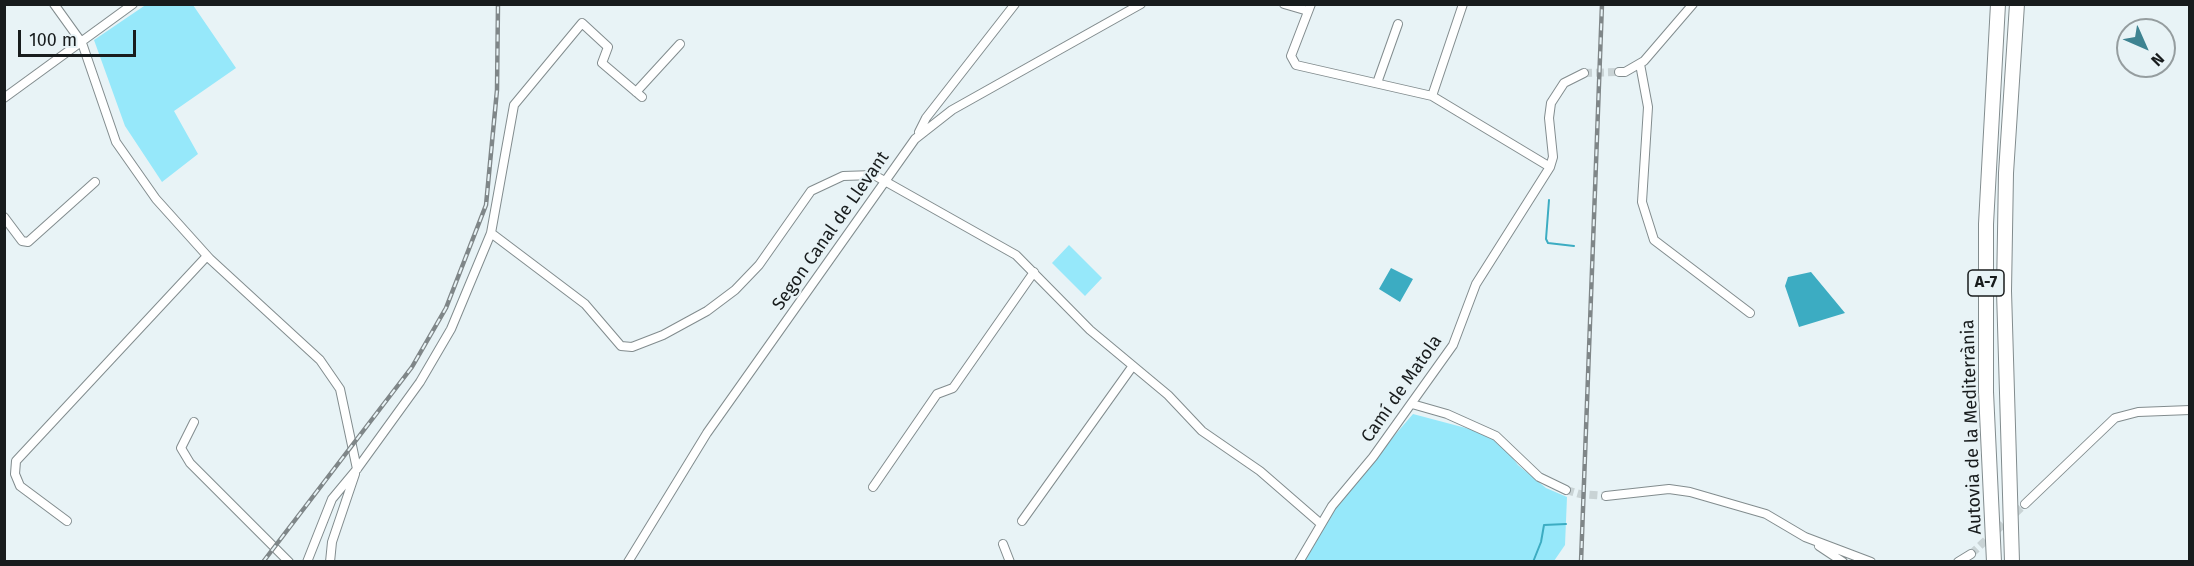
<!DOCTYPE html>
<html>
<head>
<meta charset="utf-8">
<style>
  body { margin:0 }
  #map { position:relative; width:2194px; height:566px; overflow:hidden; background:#e8f3f6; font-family:"Fira Sans",sans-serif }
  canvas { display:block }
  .frame { position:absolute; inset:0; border:6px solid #181c1d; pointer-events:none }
  .north { position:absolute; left:2116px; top:18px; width:60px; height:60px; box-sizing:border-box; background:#e8f3f6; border:2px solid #959d9f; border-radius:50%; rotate:135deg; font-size:16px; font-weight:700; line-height:24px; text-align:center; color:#181c1d }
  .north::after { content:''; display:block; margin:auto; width:21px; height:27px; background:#3e8391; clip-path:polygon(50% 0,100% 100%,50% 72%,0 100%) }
  .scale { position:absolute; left:18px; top:30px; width:118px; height:27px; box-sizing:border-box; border:3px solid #181c1d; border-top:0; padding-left:8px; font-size:18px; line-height:21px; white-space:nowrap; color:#181c1d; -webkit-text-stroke:4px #e8f3f6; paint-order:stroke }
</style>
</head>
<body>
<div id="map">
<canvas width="2194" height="566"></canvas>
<div class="frame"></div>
<div class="north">N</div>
<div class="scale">100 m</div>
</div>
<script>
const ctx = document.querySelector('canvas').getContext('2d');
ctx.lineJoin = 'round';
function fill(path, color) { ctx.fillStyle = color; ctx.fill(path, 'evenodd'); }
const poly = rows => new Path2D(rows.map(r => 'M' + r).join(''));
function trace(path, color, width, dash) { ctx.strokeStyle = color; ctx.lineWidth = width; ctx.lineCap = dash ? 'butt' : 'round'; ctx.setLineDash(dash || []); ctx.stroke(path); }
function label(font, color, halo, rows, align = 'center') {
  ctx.font = font + ' "Fira Sans",sans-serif'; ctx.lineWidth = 4.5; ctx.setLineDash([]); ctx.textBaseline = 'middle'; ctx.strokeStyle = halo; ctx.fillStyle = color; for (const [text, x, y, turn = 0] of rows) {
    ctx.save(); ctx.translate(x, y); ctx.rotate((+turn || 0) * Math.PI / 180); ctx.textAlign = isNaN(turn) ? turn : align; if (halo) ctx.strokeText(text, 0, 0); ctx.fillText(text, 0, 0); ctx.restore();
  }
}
fill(poly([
  [147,4,193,5,236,68,174,111,198,154,162,182,125,126,94,40],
  [1069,245,1102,278,1085,296,1052,263],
  [1413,414,1496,436,1518,465,1546,488,1567,497,1565,545,1554,561,1302,562,1330,510]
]), '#96e8fa');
fill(poly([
  [1391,268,1413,279,1400,302,1379,289],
  [1811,272,1845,313,1799,327,1785,286,1788,277]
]), '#3cacc2');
trace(poly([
  [1549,200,1546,239,1548,243,1574,246],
  [1533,562,1541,542,1544,525,1566,524]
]), '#3cacc2', 2);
trace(poly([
  [1584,73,1619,72],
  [1566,490,1580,494,1606,496],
  [1971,554,2025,504]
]), '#c9d3d5', 8, [8, 4]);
const minor = poly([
  [54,4,82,43,116,142,156,199,210,259,320,360,340,389,357,469],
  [1284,4,1308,11],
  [1311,4,1291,56,1296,65,1432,96,1550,167],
  [1640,64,1648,107,1642,202,1654,240,1750,313],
  [1619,72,1625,72,1644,61,1693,4],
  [1377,83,1398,24],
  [636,92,680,44],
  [1432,96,1463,4],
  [4,98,133,4],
  [919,132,926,118,1015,4],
  [4,217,22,241,28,242,95,182],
  [491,233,585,304,621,346,632,347,663,335,707,311,735,290,759,265,811,191,843,176,874,175,1016,255,1090,330,1168,395,1202,431,1260,471,1321,524],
  [1412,404,1447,414,1496,436,1539,477,1566,490],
  [194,422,181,448,190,463,289,562],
  [873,487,937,394,953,388,1034,272],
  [1606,496,1669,489,1690,492,1766,514,1805,537,1871,562],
  [2025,504,2115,418,2138,412,2190,410],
  [67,521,20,486,15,474,16,461,207,256],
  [1022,521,1132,367],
  [1003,544,1010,562],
  [1819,546,1843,562],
  [307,562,332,499,357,469,420,382,451,329,491,233,514,105,582,23,608,47,602,63,642,97],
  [330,562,332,542,355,474],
  [628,562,707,433,915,139,952,110,1141,4],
  [1299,562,1332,506,1373,457,1453,345,1476,284,1550,167,1553,157,1549,118,1551,103,1564,83,1584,73],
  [1958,562,1971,554]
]);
const motorway = poly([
  [1994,562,1986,392,1986,224,1998,4],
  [2012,562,2004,291,2006,173,2017,4]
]);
trace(minor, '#828c8e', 10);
trace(motorway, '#828c8e', 16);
trace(minor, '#fff', 8);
trace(motorway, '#fff', 14);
const rail = poly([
  [263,562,412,367,446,308,486,205,497,90,498,4],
  [1581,562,1602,4]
]);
trace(rail, '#7f8688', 4.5);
trace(rail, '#e8f3f6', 2, [7]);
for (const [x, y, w] of [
  [1986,283,36]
]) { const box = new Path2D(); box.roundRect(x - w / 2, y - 13, w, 26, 4.5); ctx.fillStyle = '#e8f3f6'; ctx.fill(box); trace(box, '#181c1d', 1.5); }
label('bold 16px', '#181c1d', null, [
  ["A-7",1986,283]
]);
label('18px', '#181c1d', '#e8f3f6', [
  ["Segon Canal de Llevant",831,231,-55],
  ["Camí de Matola",1402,389,-55],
  ["Autovia de la Mediterrània",1972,427,-92]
]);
</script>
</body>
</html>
